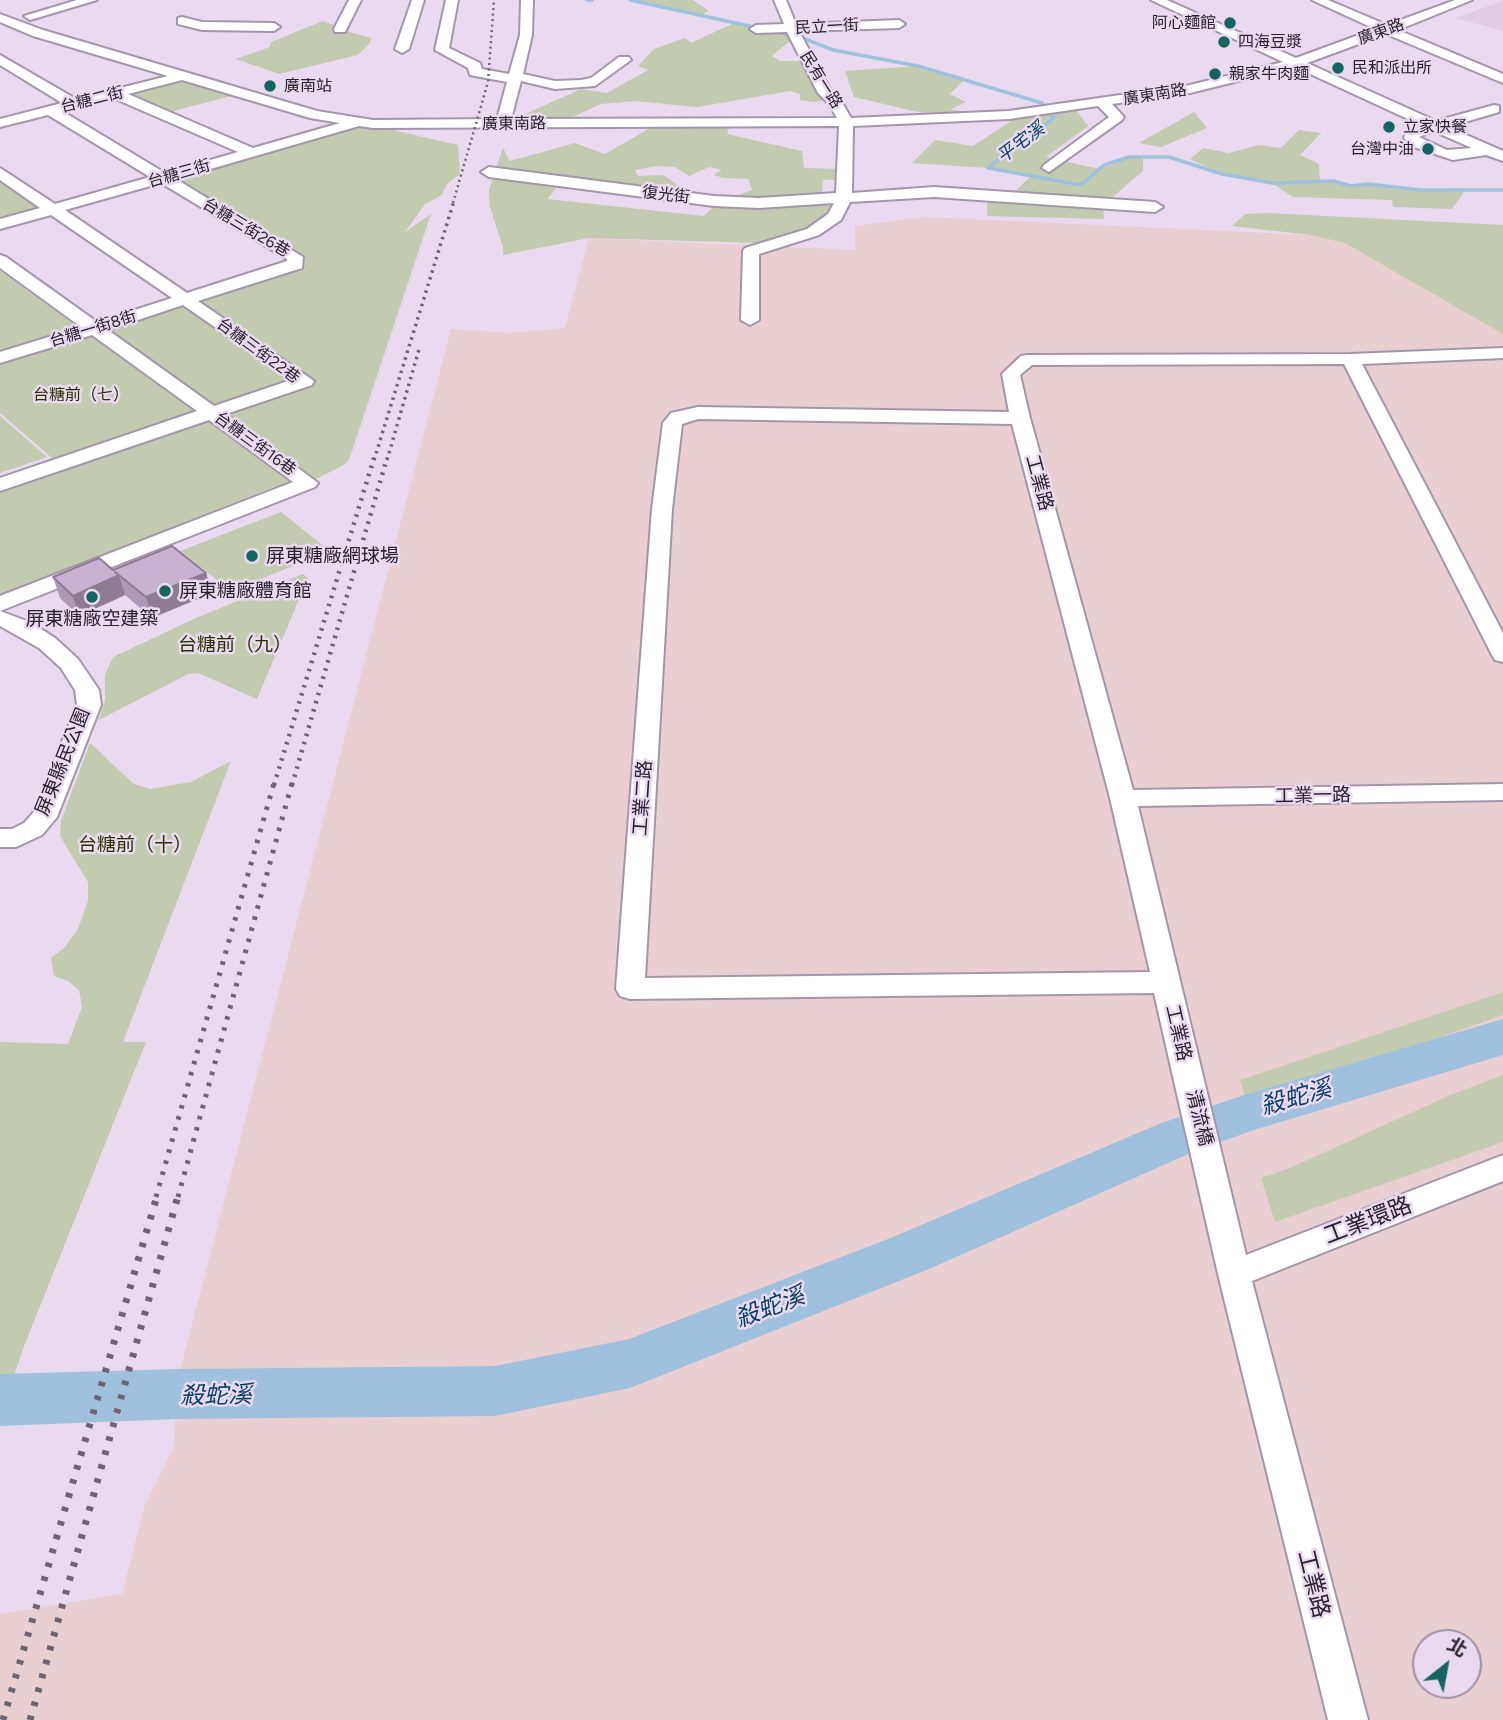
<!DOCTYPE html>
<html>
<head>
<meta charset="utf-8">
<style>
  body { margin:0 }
  #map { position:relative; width:1503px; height:1720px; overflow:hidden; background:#e9daef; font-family:Figtree,"Noto Sans TC",sans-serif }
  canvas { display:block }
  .north { position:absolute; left:1412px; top:1629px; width:70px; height:70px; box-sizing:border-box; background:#e9daef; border:2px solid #9c91a1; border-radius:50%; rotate:31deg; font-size:19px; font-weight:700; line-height:28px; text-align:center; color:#28232b }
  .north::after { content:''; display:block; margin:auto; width:24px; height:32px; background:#156461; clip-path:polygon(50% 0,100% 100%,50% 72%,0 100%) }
</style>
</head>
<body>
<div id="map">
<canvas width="1503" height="1720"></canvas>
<div class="north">北</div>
</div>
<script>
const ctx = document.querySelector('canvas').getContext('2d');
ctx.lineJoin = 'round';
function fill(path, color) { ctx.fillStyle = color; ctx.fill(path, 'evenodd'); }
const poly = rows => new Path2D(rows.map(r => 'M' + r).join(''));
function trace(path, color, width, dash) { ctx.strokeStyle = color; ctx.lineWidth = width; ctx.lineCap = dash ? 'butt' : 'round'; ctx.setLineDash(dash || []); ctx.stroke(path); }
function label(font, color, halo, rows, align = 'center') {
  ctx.font = font + ' Figtree,"Noto Sans TC",sans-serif'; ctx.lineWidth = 5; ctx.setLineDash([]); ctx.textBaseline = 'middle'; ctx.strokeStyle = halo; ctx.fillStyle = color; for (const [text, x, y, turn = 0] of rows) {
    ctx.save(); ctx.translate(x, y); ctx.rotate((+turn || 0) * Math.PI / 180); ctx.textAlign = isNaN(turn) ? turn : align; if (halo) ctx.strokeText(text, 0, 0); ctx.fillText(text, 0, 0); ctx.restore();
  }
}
fill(poly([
  [925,217,1311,235,1503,233,1503,1720,0,1720,0,1614,122,1594,144,1507,174,1447,177,1382,451,329,508,333,565,328,589,238,855,250,855,226],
  [1426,1643,1468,1643,1468,1685,1426,1685]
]), '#e9cfd2');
fill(poly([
  [1503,0,1503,31,1456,18,1494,4]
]), '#e0cde8');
fill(poly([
  [630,0,693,0,709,11,699,16],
  [323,21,334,25,347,23,349,32,371,38,370,43,358,55,279,74,236,59,270,47,271,42],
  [734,23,800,37,786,44,772,56,780,61,814,61,835,99,814,102,800,100,800,94,790,91,697,107,635,101,601,104,570,118,503,124,581,89,607,93,648,70,638,66,654,49,685,38,691,43],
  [918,66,966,78,950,94,966,102,951,109,977,116,918,112,854,97,845,71],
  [184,75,235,95,170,112,116,94],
  [1074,107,1088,126,1046,157,1099,169,1129,157,1143,156,1143,171,1103,205,1104,219,987,216,987,197,1008,198,1031,176,988,168,912,163,935,140,973,146,1011,121,1009,115],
  [1194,112,1207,128,1161,147,1139,143],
  [358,122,458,145,460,174,447,184,442,195,425,204,405,232,431,214,349,460,342,466,308,483,274,487,0,596,0,485,59,464,0,413,0,358,296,264,164,179],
  [659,123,730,123,727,134,802,151,804,168,845,169,845,179,823,180,821,203,844,202,791,244,589,238,503,255,503,247,490,207,489,190,503,148,510,161,575,143,605,154],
  [657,166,675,167,689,176,709,167,721,170,714,175,723,178,748,179,752,190,717,203,704,216,547,199,559,185,689,200,686,192,664,175,638,176,635,170],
  [1299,130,1321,133,1300,155,1319,164,1320,182,1334,181,1351,186,1368,184,1400,189,1464,192,1452,209,1393,207,1392,200,1293,197,1272,183,1222,174,1190,159,1203,148,1229,153,1259,145,1281,148],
  [0,173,54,210,0,224],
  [1267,213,1503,225,1503,334,1345,243,1311,235,1232,226,1245,214],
  [0,271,83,331,0,356],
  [0,416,47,457,0,473],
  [281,512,330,551,231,591,180,551],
  [303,574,308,578,257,699,198,673,188,674,99,720,105,701,105,675,113,657,196,618],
  [90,743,134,784,150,789,191,782,231,761,123,1042,146,1042,24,1346,0,1417,0,1042,68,1044,82,1007,79,990,68,981,54,976,51,958,64,948,78,929,88,901,88,882,60,836,61,821],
  [1503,992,1503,1015,1248,1105,1240,1080],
  [1503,1075,1503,1142,1275,1222,1261,1178,1290,1168,1448,1096]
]), '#c2cab0');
trace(poly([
  [587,0,592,0],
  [630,0,800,37,833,50,918,66,1042,103,1054,118,988,168,1081,185,1104,165,1129,157,1169,157,1222,174,1272,183,1334,181,1351,186,1368,184,1421,190,1503,190]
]), '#a0c1de', 3.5);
fill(poly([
  [1503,1019,1503,1055,1254,1130,1193,1152,929,1269,630,1388,495,1416,178,1419,0,1426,0,1374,178,1369,495,1366,629,1339,893,1237,1159,1124,1244,1095,1503,1019]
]), '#a0c1de');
const minor = poly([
  [77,0,97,0,30,20,24,16,77,0],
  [349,0,361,0,345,32,335,32,334,29,349,0],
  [412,0,424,0,409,49,402,53,395,49,412,0],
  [446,0,458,0,449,48,480,63,482,69,509,74,520,35,521,0,533,0,532,35,523,74,555,81,581,80,591,78,619,57,629,57,631,60,595,86,555,89,521,81,511,119,837,118,829,104,818,93,787,32,756,33,750,29,756,25,784,24,774,0,786,0,796,24,899,20,905,24,899,28,799,31,831,91,840,99,851,118,1009,111,1190,85,1283,62,1151,0,1167,0,1296,58,1375,29,1312,0,1328,0,1387,25,1455,0,1472,0,1398,30,1503,74,1503,83,1386,34,1307,63,1436,121,1494,105,1499,106,1499,112,1448,127,1503,151,1503,161,1486,155,1453,160,1411,146,1404,138,1405,135,1421,125,1295,67,1190,93,1112,104,1124,117,1122,120,1049,172,1042,168,1044,165,1109,117,1098,106,1009,119,853,126,852,193,934,187,1155,202,1163,207,1155,212,934,197,850,202,841,220,819,235,759,254,759,320,750,325,741,320,743,251,745,248,807,229,828,214,834,203,759,208,714,206,489,177,481,172,489,167,714,196,759,198,836,193,839,126,373,128,359,126,176,179,303,257,302,268,198,301,314,381,312,385,226,414,318,483,315,487,0,611,0,596,293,482,209,420,0,491,0,478,197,411,92,335,0,363,0,352,81,327,0,268,0,255,6,257,97,322,172,298,51,215,0,229,0,219,40,208,0,180,0,168,55,204,150,177,48,115,0,127,0,119,62,103,0,65,0,55,76,99,168,76,33,36,0,22,0,14,43,30,317,111,373,120,497,119,507,82,470,75,468,68,435,50,446,0],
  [182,80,310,118,340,123,253,148,128,94,182,80],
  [113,98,238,152,165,173,62,111,113,98],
  [1433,131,1472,148,1447,150,1419,137,1433,131],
  [161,183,287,259,287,261,187,293,65,210,161,183],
  [183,305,291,380,214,406,108,330,183,305],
  [182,17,202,22,274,23,280,27,274,31,202,30,178,24,178,18,182,17],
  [1503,348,1503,358,1362,364,1503,633,1503,662,1495,660,1492,655,1344,364,1032,365,1020,375,1030,418,1133,790,1503,784,1503,800,1138,806,1246,1255,1503,1155,1503,1181,1252,1281,1368,1720,1328,1720,1218,1274,1154,993,630,999,620,996,616,989,652,509,663,423,671,413,698,407,1009,412,1002,374,1021,356,1027,355,1350,354,1503,348],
  [698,419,1012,424,1110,798,1150,972,645,978,672,509,682,424,698,419],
  [0,611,32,623,55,638,78,659,99,690,101,705,57,817,42,835,16,847,0,847,0,829,12,829,24,823,33,813,77,705,75,690,61,668,39,648,0,626,0,611]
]);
trace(minor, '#a496aa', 4);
fill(minor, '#fff');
trace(poly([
  [453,203,488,82,494,0]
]), '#6d6471', 2.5, [2, 3.5]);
trace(poly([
  [374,460,454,201],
  [387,460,420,346]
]), '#6d6471', 3.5, [2.5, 4.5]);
trace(poly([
  [274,785,374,458],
  [292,785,387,458]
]), '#6d6471', 4.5, [2.5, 6]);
trace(poly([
  [156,1197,274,783],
  [178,1197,292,783]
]), '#6d6471', 5, [3.5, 8]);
trace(poly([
  [3,1720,157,1196],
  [30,1720,178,1196]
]), '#6d6471', 7, [4.5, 10]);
fill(poly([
  [113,570,206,573,212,593,152,618,125,595,79,616,60,598,53,577]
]), '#ad98b5');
fill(poly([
  [206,573,212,593,152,618,146,597],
  [119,575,125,595,79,616,73,596]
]), '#8d7c94');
const building = poly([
  [172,546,206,573,146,597,115,572,119,575,73,596,53,577,99,558,113,570,172,546]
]);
fill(building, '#c9b1d3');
trace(building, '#8d7c94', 2);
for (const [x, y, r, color] of [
  [1230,23,7,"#156461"],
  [1224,42,7,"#156461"],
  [1338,68,7,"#156461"],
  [1215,74,7,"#156461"],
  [270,86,7,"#156461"],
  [1389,127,7,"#156461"],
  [1428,149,7,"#156461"],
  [252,556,7,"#156461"],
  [165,591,7,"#156461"],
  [92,597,7,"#156461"]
]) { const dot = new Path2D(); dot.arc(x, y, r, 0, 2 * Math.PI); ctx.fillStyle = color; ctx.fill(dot); trace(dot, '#e9daef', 2.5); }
label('16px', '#28232b', '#e9daef', [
  ["阿心麵館",1216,23,"right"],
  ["四海豆漿",1238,42],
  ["民和派出所",1352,68],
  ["親家牛肉麵",1229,74],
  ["廣南站",284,86],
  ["立家快餐",1403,127],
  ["台灣中油",1414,149,"right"]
], 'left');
label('16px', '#28232b', '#e9daef', [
  ["民立一街",827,27,-3],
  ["廣東路",1381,32,-20],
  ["民有一路",821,80,58],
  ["廣東南路",1155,95,-9],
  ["台糖二街",92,100,-14],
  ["廣東南路",514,124,-1],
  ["台糖三街",179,174,-16],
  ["復光街",666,195,7],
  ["台糖三街26巷",246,228,31],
  ["台糖一街8街",93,329,-17],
  ["台糖三街22巷",258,351,36],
  ["台糖三街16巷",255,444,36]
]);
label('16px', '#273102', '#e9daef', [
  ["台糖前（七）",81,395]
]);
label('italic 18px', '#073f65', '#e9daef', [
  ["平宅溪",1021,143,-37]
]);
label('19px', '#28232b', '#e9daef', [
  ["工業路",1039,483,75],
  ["屏東縣民公園",63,762,-68],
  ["工業一路",1313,796,-1],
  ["工業二路",643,798,-86],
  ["工業路",1178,1033,77],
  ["清流橋",1199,1118,76]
]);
label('19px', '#28232b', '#e9daef', [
  ["屏東糖廠網球場",266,556],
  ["屏東糖廠體育館",179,591],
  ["屏東糖廠空建築",92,619,"center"]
], 'left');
label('19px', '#273102', '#e9daef', [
  ["台糖前（九）",235,645],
  ["台糖前（十）",135,845]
]);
label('23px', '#28232b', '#e9daef', [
  ["工業環路",1368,1221,-21],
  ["工業路",1313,1584,76]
]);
label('italic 24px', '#073f65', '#e9daef', [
  ["殺蛇溪",1296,1098,-16],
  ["殺蛇溪",770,1308,-21],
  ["殺蛇溪",216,1396,-1]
]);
</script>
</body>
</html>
